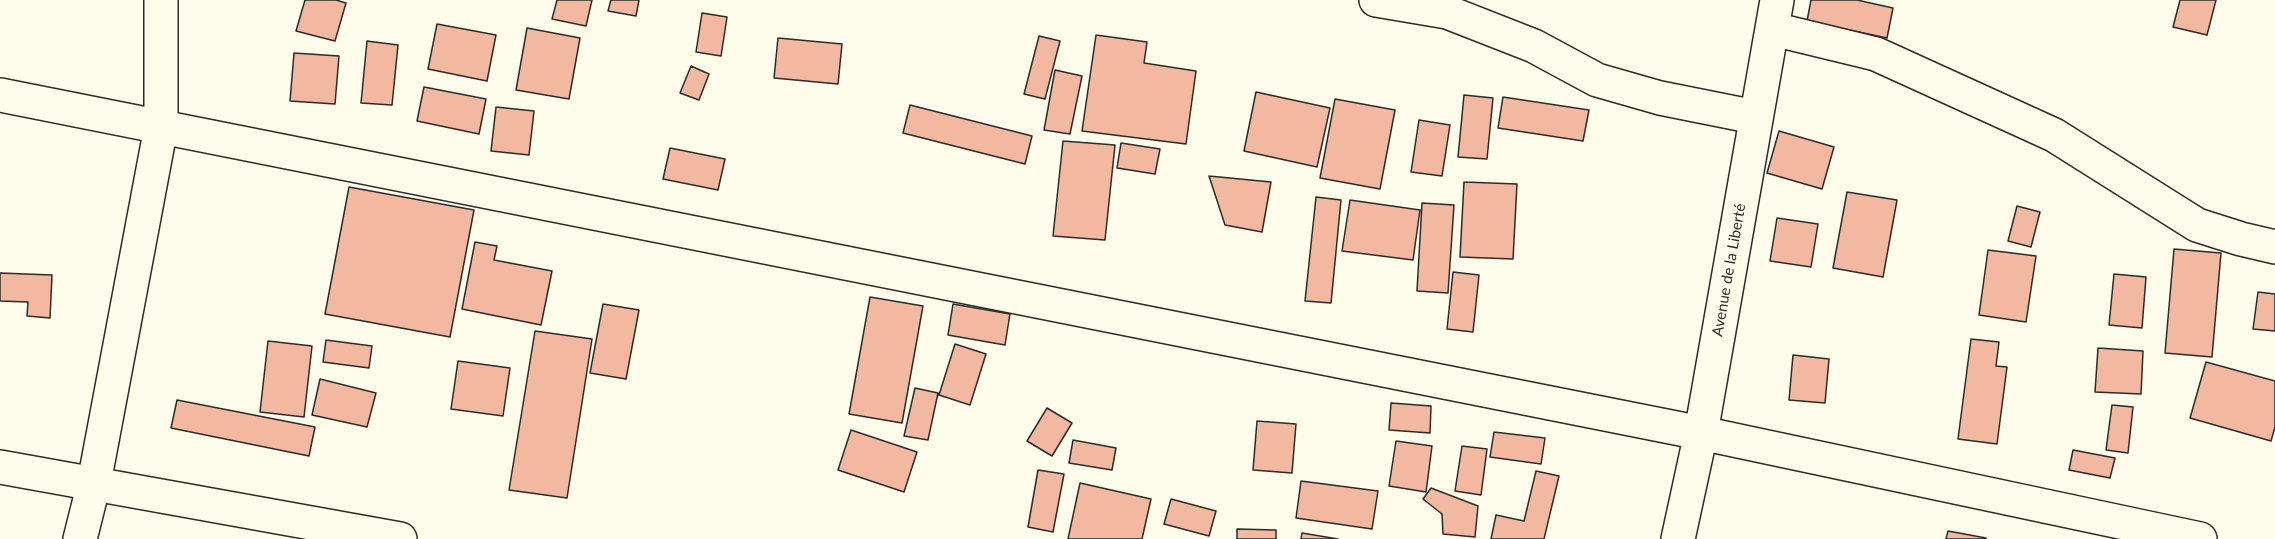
<!DOCTYPE html>
<html>
<head>
<meta charset="utf-8">
<style>
  body { margin:0 }
  canvas { display:block; background:#fdfbea }
</style>
</head>
<body>
<canvas width="2275" height="539"></canvas>
<script>
const ctx = document.querySelector('canvas').getContext('2d');
ctx.lineJoin = 'round';
function fill(path, color) { ctx.fillStyle = color; ctx.fill(path, 'evenodd'); }
const poly = rows => new Path2D(rows.map(r => 'M' + r).join(''));
function trace(path, color, width, dash) { ctx.strokeStyle = color; ctx.lineWidth = width; ctx.lineCap = dash ? 'butt' : 'round'; ctx.setLineDash(dash || []); ctx.stroke(path); }
function label(font, color, halo, rows, align = 'center') {
  ctx.font = font + ' Lato,sans-serif'; ctx.lineWidth = 4.5; ctx.setLineDash([]); ctx.textBaseline = 'middle'; ctx.strokeStyle = halo; ctx.fillStyle = color; for (const [text, x, y, turn = 0] of rows) {
    ctx.save(); ctx.translate(x, y); ctx.rotate((+turn || 0) * Math.PI / 180); ctx.textAlign = isNaN(turn) ? turn : align; if (halo) ctx.strokeText(text, 0, 0); ctx.fillText(text, 0, 0); ctx.restore();
  }
}
const building = poly([
  [305,0,336,0,346,3,335,41,296,31,305,0],
  [557,0,592,0,586,26,552,19,557,0],
  [611,0,639,0,636,16,608,11,611,0],
  [1811,0,1857,0,1893,8,1887,38,1807,21,1811,0],
  [2180,0,2216,0,2207,35,2173,27,2180,0],
  [702,13,727,17,721,56,696,52,702,13],
  [437,24,496,35,487,81,428,69,437,24],
  [527,28,580,38,569,99,516,90,527,28],
  [1096,35,1147,42,1144,63,1196,71,1186,144,1082,131,1096,35],
  [1039,36,1060,41,1045,99,1024,94,1039,36],
  [778,38,842,44,838,84,774,78,778,38],
  [367,41,398,45,392,105,361,103,367,41],
  [294,53,339,56,335,104,290,101,294,53],
  [691,66,709,74,699,100,680,93,691,66],
  [1055,70,1082,76,1070,134,1044,130,1055,70],
  [424,87,486,99,479,134,417,121,424,87],
  [1256,92,1330,108,1317,167,1244,151,1256,92],
  [1464,95,1493,98,1487,159,1458,157,1464,95],
  [1503,97,1589,110,1583,141,1498,128,1503,97],
  [1335,99,1395,110,1380,189,1320,178,1335,99],
  [910,105,1032,136,1025,164,903,133,910,105],
  [496,107,534,111,529,155,491,151,496,107],
  [1419,120,1450,125,1442,176,1411,172,1419,120],
  [1779,131,1834,147,1822,189,1767,173,1779,131],
  [1063,141,1115,145,1105,240,1053,236,1063,141],
  [1121,143,1160,149,1155,174,1117,168,1121,143],
  [670,148,725,159,718,190,663,179,670,148],
  [1209,176,1271,182,1262,232,1225,225,1209,176],
  [1464,182,1517,184,1513,259,1460,257,1464,182],
  [349,187,474,210,450,337,325,314,349,187],
  [1847,192,1897,200,1883,277,1833,268,1847,192],
  [1316,197,1341,200,1331,303,1305,301,1316,197],
  [1350,200,1420,210,1413,260,1342,251,1350,200],
  [1422,203,1454,205,1448,293,1417,291,1422,203],
  [2017,206,2040,212,2031,247,2008,241,2017,206],
  [1777,218,1818,224,1811,267,1770,261,1777,218],
  [475,242,497,246,494,260,552,271,541,325,462,309,475,242],
  [2174,249,2221,253,2212,357,2165,353,2174,249],
  [1988,250,2036,256,2026,322,1979,315,1988,250],
  [1453,272,1479,275,1473,332,1447,329,1453,272],
  [0,273,52,275,50,318,27,316,28,302,0,301,0,273],
  [2114,274,2146,277,2142,328,2109,325,2114,274],
  [2258,292,2275,294,2275,331,2253,329,2258,292],
  [870,297,923,306,902,423,849,414,870,297],
  [603,304,639,310,626,379,590,373,603,304],
  [953,304,1010,314,1005,345,948,335,953,304],
  [535,331,592,339,567,498,509,490,535,331],
  [1971,339,1999,342,1996,366,2007,367,1997,444,1958,439,1971,339],
  [326,340,372,346,369,368,323,362,326,340],
  [268,341,312,346,304,417,260,412,268,341],
  [955,344,986,354,970,405,939,395,955,344],
  [2098,348,2143,351,2141,394,2095,392,2098,348],
  [1793,355,1829,359,1825,403,1789,400,1793,355],
  [458,361,510,368,503,416,451,409,458,361],
  [2206,362,2275,381,2275,427,2271,441,2190,418,2206,362],
  [320,379,376,393,367,427,312,415,320,379],
  [915,388,938,393,928,440,904,436,915,388],
  [177,400,315,427,309,456,171,428,177,400],
  [1391,403,1431,406,1430,433,1389,430,1391,403],
  [2112,405,2133,407,2128,453,2106,450,2112,405],
  [1047,408,1072,423,1052,456,1027,441,1047,408],
  [1257,421,1296,424,1292,473,1253,470,1257,421],
  [851,430,917,452,904,492,838,470,851,430],
  [1494,432,1545,438,1541,464,1490,457,1494,432],
  [1073,440,1116,448,1112,470,1069,463,1073,440],
  [1396,441,1432,446,1426,492,1389,486,1396,441],
  [1462,446,1487,449,1481,495,1455,491,1462,446],
  [2073,450,2115,458,2110,478,2069,470,2073,450],
  [1038,470,1064,474,1053,532,1028,527,1038,470],
  [1536,471,1559,476,1544,539,1491,539,1496,515,1524,521,1536,471],
  [1301,481,1378,491,1372,529,1296,518,1301,481],
  [1080,483,1151,499,1142,539,1068,539,1080,483],
  [1431,488,1478,506,1475,537,1443,534,1442,514,1423,499,1431,488],
  [1171,499,1216,511,1209,536,1164,524,1171,499],
  [1237,529,1276,530,1276,539,1237,539,1237,529],
  [1948,531,1986,538,1986,539,1946,539,1948,531],
  [1302,533,1338,539,1301,539,1302,533]
]);
fill(building, '#f2b8a0');
trace(building, '#2b2b2b', 1.5);
const minor = poly([
  [1376,0,1447,12,1534,46,1597,80,1660,98,1755,117],
  [1773,29,1876,54,2054,135,2197,225,2241,239,2275,247],
  [0,95,1701,433,2200,539],
  [0,467,400,539],
  [80,539,94,483,161,127,161,0]
]);
const tertiary = poly([
  [1678,539,1701,433,1777,0]
]);
trace(minor, '#2b2b2b', 36);
trace(tertiary, '#2b2b2b', 36);
trace(minor, '#fdfbea', 33);
trace(tertiary, '#fdfbea', 33);
label('15px', '#2b2b2b', '#fdfbea', [
  ["Avenue de la Liberté",1729,270,-80]
]);
</script>
</body>
</html>
